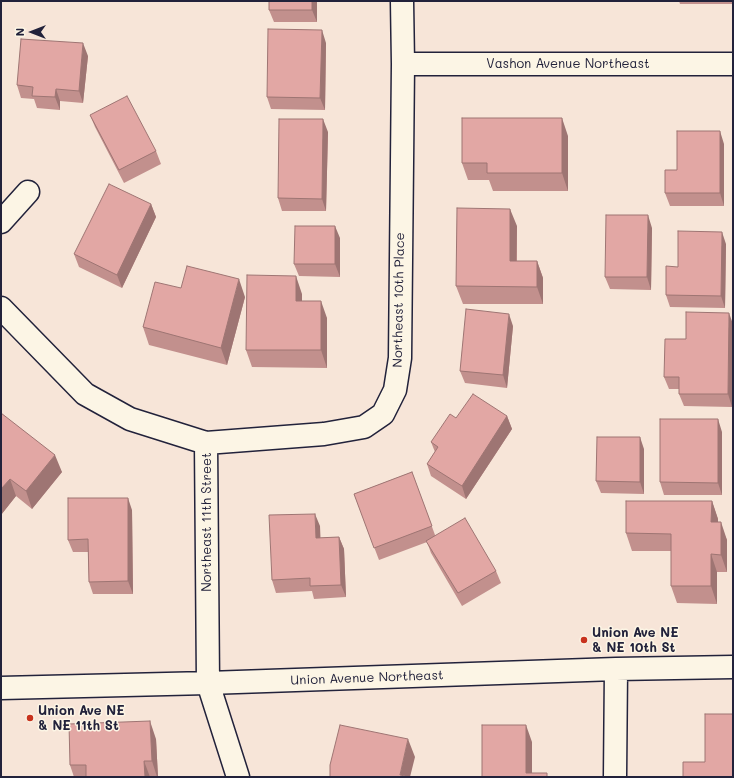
<!DOCTYPE html>
<html>
<head>
<meta charset="utf-8">
<style>
  body { margin:0 }
  #map { position:relative; width:734px; height:778px; overflow:hidden; background:#f7e5d8; font-family:Mali,sans-serif }
  canvas { display:block }
  .frame { position:absolute; inset:0; border:2px solid #22223b; pointer-events:none }
  .north { position:absolute; left:12px; top:12px; width:40px; height:40px; -webkit-text-stroke:3px #fcf5e5; paint-order:stroke; rotate:270deg; font-size:11px; font-weight:700; line-height:16px; text-align:center; color:#22223b }
  .north::after { content:''; display:block; margin:auto; width:14px; height:18px; background:#22223b; clip-path:polygon(50% 0,100% 100%,50% 72%,0 100%) }
</style>
</head>
<body>
<div id="map">
<canvas width="734" height="778"></canvas>
<div class="frame"></div>
<div class="north">N</div>
</div>
<script>
const ctx = document.querySelector('canvas').getContext('2d');
ctx.lineJoin = 'round';
const poly = rows => new Path2D(rows.map(r => 'M' + r).join(''));
function trace(path, color, width, dash) { ctx.strokeStyle = color; ctx.lineWidth = width; ctx.lineCap = dash ? 'butt' : 'round'; ctx.setLineDash(dash || []); ctx.stroke(path); }
function fill(path, color) { ctx.fillStyle = color; ctx.fill(path, 'evenodd'); }
function label(font, color, halo, rows, align = 'center') {
  ctx.font = font + ' Mali,sans-serif'; ctx.lineWidth = 3; ctx.setLineDash([]); ctx.textBaseline = 'middle'; ctx.strokeStyle = halo; ctx.fillStyle = color; for (const [text, x, y, turn = 0] of rows) {
    ctx.save(); ctx.translate(x, y); ctx.rotate((+turn || 0) * Math.PI / 180); ctx.textAlign = isNaN(turn) ? turn : align; if (halo) ctx.strokeText(text, 0, 0); ctx.fillText(text, 0, 0); ctx.restore();
  }
}
const minor = poly([
  [403,64,733,64],
  [1,222,28,192],
  [1,308,85,394,130,419,206,443,208,683,238,777],
  [206,443,324,434,364,427,383,414,395,390,400,358,403,64,402,1],
  [1,688,208,683,616,669,733,667],
  [615,777,616,669]
]);
trace(minor, '#22223b', 25);
trace(minor, '#fcf5e5', 22);
fill(poly([
  [269,1,317,1,317,22,274,22,269,10],
  [679,1,733,1,733,4,680,4],
  [326,43,325,110,271,109,267,97],
  [88,56,83,103,60,101,60,110,37,108,34,99,21,98,17,85],
  [90,115,156,151,161,164,124,183,95,127],
  [328,132,326,211,282,211,278,198],
  [568,136,568,191,493,191,489,180,468,180,462,163],
  [724,144,724,206,670,206,665,193],
  [151,204,156,217,122,288,79,267,74,254],
  [517,226,517,261,537,261,543,278,543,304,463,304,456,286],
  [652,228,651,290,610,289,605,277],
  [340,238,340,277,299,276,294,264],
  [726,244,725,308,670,307,666,295,678,267],
  [181,288,245,297,227,365,149,345,143,327],
  [302,294,302,301,327,318,327,368,252,367,246,350],
  [733,324,732,407,684,406,679,394,679,389,669,389,664,377],
  [513,326,507,388,465,383,460,371],
  [1,413,62,472,32,509,16,496,1,515],
  [507,416,512,429,466,499,431,476,427,464,435,452,431,442,456,418],
  [722,432,722,495,664,495,660,482],
  [644,449,644,494,601,493,596,481],
  [412,472,435,535,496,571,501,583,462,606,431,553,427,542,379,560,354,494],
  [712,501,718,519,718,522,727,540,727,572,717,572,717,604,677,603,671,586,671,551,632,551,626,533],
  [132,510,133,594,93,594,89,582,88,552,73,552,68,540],
  [320,526,320,538,339,537,344,549,346,597,314,599,312,591,276,593,272,580],
  [156,739,158,777,74,777,70,765]
]), '#c2908d');
fill(poly([
  [312,1,317,1,317,22,312,10],
  [322,30,326,43,325,110,320,98],
  [83,43,88,56,83,103,79,91],
  [56,89,60,101,60,110,55,97],
  [562,118,568,136,568,191,562,173],
  [323,119,328,132,326,211,322,199],
  [720,131,724,144,724,206,720,193],
  [151,204,156,217,122,288,117,275],
  [510,209,517,226,516,278,510,261],
  [648,215,652,228,651,290,647,277],
  [335,226,340,238,340,277,335,264],
  [722,232,726,244,725,308,721,296],
  [537,261,543,278,543,304,537,287],
  [296,276,302,294,302,318,296,301],
  [239,279,245,297,227,365,221,348],
  [321,301,327,318,327,368,321,350],
  [729,313,733,324,732,407,728,394],
  [509,314,513,326,507,388,503,375],
  [507,416,512,429,466,499,462,486],
  [718,419,722,432,722,495,718,483],
  [640,437,644,449,644,494,640,482],
  [55,455,62,472,32,509,26,491],
  [10,479,16,496,1,515,1,489],
  [128,498,132,510,133,594,128,581],
  [712,501,718,519,718,540,711,522],
  [315,514,320,526,321,550,316,538],
  [721,522,727,540,727,572,721,555],
  [339,537,344,549,346,597,341,585],
  [711,554,717,572,717,604,711,586],
  [150,721,156,739,158,777,157,777,152,761],
  [526,725,532,742,532,777,526,773],
  [408,739,415,757,410,777,400,775],
  [144,761,150,777,145,777]
]), '#9e7573');
const building = poly([
  [269,1,312,1,312,10,269,10,269,1],
  [268,29,322,30,320,98,267,97,268,29],
  [21,39,83,43,79,91,56,89,55,97,32,96,33,87,17,85,21,39],
  [127,96,156,151,119,170,90,115,127,96],
  [462,118,562,118,562,173,487,173,487,163,462,163,462,118],
  [279,119,323,119,322,199,278,198,279,119],
  [677,131,720,131,720,193,665,193,665,170,677,170,677,131],
  [109,184,151,204,117,275,74,254,109,184],
  [457,208,510,209,510,261,537,261,537,287,456,286,457,208],
  [606,215,648,215,647,277,605,277,606,215],
  [295,226,335,226,335,264,294,264,295,226],
  [678,231,722,232,721,296,666,295,666,266,678,267,678,231],
  [187,266,239,279,221,348,143,327,155,282,181,288,187,266],
  [247,275,296,276,296,301,321,301,321,350,246,350,247,275],
  [466,309,509,314,503,375,460,371,466,309],
  [686,312,729,313,728,394,679,394,679,377,664,377,665,339,686,339,686,312],
  [473,394,507,416,462,486,427,464,438,447,431,442,450,414,456,418,473,394],
  [1,413,55,455,26,491,10,479,1,489,1,413],
  [660,419,718,419,718,483,660,482,660,419],
  [597,437,640,437,640,482,596,481,597,437],
  [412,472,432,526,374,548,354,494,412,472],
  [68,498,128,498,128,581,89,582,88,539,68,540,68,498],
  [626,501,712,501,711,522,721,522,721,555,711,554,711,586,671,586,671,534,626,533,626,501],
  [315,514,316,538,339,537,341,585,310,586,310,578,272,580,269,515,315,514],
  [465,518,496,571,458,593,426,541,465,518],
  [705,714,733,714,733,777,683,777,683,762,705,762,705,714],
  [150,721,152,761,144,761,145,777,86,777,86,765,70,765,69,724,150,721],
  [340,725,408,739,400,775,410,777,330,777,330,765,340,725],
  [482,725,526,725,526,773,547,773,547,777,482,777,482,725]
]);
fill(building, '#e2a7a4');
trace(building, '#9e7573', 1);
for (const [x, y, r, color] of [
  [584,640,4,"#c8321e"],
  [30,718,4,"#c8321e"]
]) { const dot = new Path2D(); dot.arc(x, y, r, 0, 2 * Math.PI); ctx.fillStyle = color; ctx.fill(dot); trace(dot, '#fcf5e5', 1.5); }
label('13px', '#22223b', '#fcf5e5', [
  ["Vashon Avenue Northeast",568,64],
  ["Northeast 10th Place",399,300,-89],
  ["Northeast 11th Street",207,522,-90],
  ["Union Avenue Northeast",367,678,-2]
]);
label('bold 13px', '#22223b', '#fcf5e5', [
  ["Union Ave NE",592,633],
  ["& NE 10th St",592,648],
  ["Union Ave NE",38,711],
  ["& NE 11th St",38,726]
], 'left');
</script>
</body>
</html>
